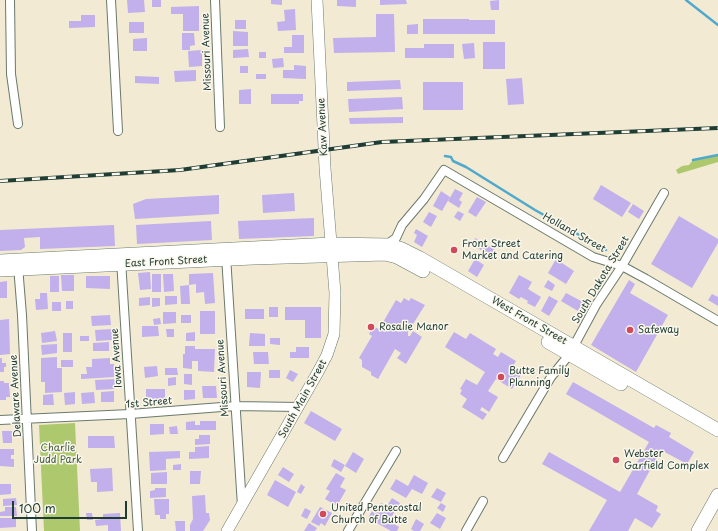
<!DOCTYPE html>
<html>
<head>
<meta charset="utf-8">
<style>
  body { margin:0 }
  #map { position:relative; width:718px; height:531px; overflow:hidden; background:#f3ead3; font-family:"Playpen Sans",sans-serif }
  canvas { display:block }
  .scale { position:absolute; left:12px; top:501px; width:115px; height:18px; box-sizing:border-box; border:2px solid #1f3d34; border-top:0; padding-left:5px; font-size:12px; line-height:14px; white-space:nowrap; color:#1f3d34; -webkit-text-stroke:3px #fbf7ec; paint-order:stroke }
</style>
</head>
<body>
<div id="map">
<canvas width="718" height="531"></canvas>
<div class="scale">100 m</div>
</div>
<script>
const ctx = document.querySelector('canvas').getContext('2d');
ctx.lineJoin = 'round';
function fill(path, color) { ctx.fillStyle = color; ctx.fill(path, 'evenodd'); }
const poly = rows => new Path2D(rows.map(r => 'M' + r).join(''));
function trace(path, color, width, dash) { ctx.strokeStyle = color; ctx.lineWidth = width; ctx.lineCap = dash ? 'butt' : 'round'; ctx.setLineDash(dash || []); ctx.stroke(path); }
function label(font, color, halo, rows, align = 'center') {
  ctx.font = font + ' "Playpen Sans",sans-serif'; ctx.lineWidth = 3; ctx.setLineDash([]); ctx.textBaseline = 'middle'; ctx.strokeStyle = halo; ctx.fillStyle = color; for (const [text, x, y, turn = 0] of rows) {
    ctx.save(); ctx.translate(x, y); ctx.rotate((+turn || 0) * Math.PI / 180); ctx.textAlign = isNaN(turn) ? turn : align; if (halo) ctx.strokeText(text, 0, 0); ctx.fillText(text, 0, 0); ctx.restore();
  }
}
fill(poly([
  [718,155,718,162,678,174,676,170,682,166,689,165,693,160],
  [75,423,80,531,44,531,39,425]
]), '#aec86e');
trace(poly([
  [686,0,718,25],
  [445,156,451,157,453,161,466,167,535,210,606,250],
  [693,160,718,155]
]), '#4fa9cd', 2.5);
fill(poly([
  [127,0,144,0,145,12,128,13],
  [152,0,161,0,161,7,152,7],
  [271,0,282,0,282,5,271,4],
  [337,0,356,0,356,7,337,6],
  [380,0,406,0,407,4,380,5],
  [499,0,499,10,491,10,490,1],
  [199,6,199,31,183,31,183,14,171,14,171,7],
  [295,9,296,30,278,31,277,22,285,21,284,10],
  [376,14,394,14,395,52,334,53,333,38,376,37],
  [81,15,95,15,95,27,69,28,69,21,81,21],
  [423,19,469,19,469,20,495,20,495,34,423,34],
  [235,20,246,20,246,29,235,29],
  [129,22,144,22,144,33,129,33],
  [418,24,418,34,407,34,407,25],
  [233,31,248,32,248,46,233,46],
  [182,33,194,33,195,45,190,46,190,50,182,50],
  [292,35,304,35,304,53,284,53,284,47,292,47],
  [147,38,147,51,133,51,133,39],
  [483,42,505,42,505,69,483,69],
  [474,43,475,58,464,59,462,44],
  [424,44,454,44,454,58,405,58,405,48,424,48],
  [248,49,249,57,233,58,233,50],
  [202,50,202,66,189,67,188,51],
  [259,52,266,52,266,58,259,58],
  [283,58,284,67,273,68,272,59],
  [294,65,306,66,306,79,283,78,283,70,294,70],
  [240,66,248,66,248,73,240,73],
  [196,70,196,81,175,82,174,71],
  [256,74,266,74,266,79,256,79],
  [135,76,159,77,159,84,135,83],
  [522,78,524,104,508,105,506,79],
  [400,80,401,89,347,91,347,82],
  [423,82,463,82,463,110,423,110],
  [251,89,251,104,239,104,239,90],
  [271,94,303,94,303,101,299,101,299,104,271,104],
  [402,97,403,109,349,112,348,99],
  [403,117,403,123,350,124,349,118],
  [601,185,631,203,622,217,593,199],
  [455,189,463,193,459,200,462,202,459,208,448,201],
  [441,191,450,197,442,211,433,206],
  [294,193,295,211,263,213,262,195],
  [219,195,219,214,135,219,133,204,146,199],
  [477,197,486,202,476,217,468,212],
  [633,204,644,211,639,219,628,212],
  [458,211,464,214,460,221,454,217],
  [429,212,437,216,431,227,423,222],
  [679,216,718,239,718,243,692,288,651,264],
  [314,218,314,236,239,239,238,221],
  [211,221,212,240,137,244,136,225],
  [114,225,115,246,40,249,40,237,24,238,25,247,21,250,0,251,0,230],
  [416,229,428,236,422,247,414,242,417,235,414,233],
  [475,238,494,249,491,255,471,245],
  [475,259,484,265,477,277,468,271],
  [556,259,574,271,566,284,548,273],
  [150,272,151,289,140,290,138,273],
  [213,273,215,303,205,304,204,292,196,293,196,284,189,285,189,274],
  [152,274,161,274,161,292,152,292],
  [163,274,173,274,174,291,164,292],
  [61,275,74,275,74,291,62,291],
  [519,275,532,282,528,289,541,297,535,307,527,303,528,301,521,297,519,299,509,293],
  [50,276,59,276,59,292,50,292],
  [86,276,110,276,110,289,86,288],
  [548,280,555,285,552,291,544,287],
  [629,280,635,284,630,293,668,315,636,372,591,345],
  [7,281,7,298,0,298,0,282],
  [189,285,190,304,181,304,180,286],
  [40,293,47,293,48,309,36,310,35,299,40,299],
  [566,293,583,302,578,311,561,301],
  [712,294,718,297,718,306,708,300],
  [165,296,177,296,177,304,165,305],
  [549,296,558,301,549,316,541,311],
  [150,297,150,305,139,306,139,298],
  [152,298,160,298,160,306,152,307],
  [404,298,409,301,411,298,425,305,408,332,408,336,410,336,413,331,422,337,406,364,397,358,401,353,395,349,378,379,371,375,371,372,362,367,362,360,359,358,372,336,369,334,373,326,379,329,396,300,401,303],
  [66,301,73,301,73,309,66,309],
  [52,302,61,302,61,311,52,311],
  [269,307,278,307,278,317,269,317],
  [285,307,321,307,321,338,305,338,305,320,285,320],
  [245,309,264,309,264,319,245,319],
  [200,311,215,311,215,334,200,334],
  [163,312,176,312,176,323,163,324],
  [110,315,111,325,92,326,91,316],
  [181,315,191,315,191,323,181,323],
  [160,318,161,324,154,325,153,319],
  [9,319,10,354,0,355,0,320],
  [142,326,158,326,159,336,142,337],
  [112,329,112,340,96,341,95,330],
  [166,329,174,329,174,337,167,337],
  [55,331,57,341,42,343,41,333],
  [195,332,195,341,186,341,186,333],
  [454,332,466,339,470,333,496,349,493,354,498,357,501,352,516,361,511,369,521,375,512,389,496,379,488,391,498,397,489,412,482,407,480,410,487,414,483,420,462,407,467,399,460,394,462,390,460,389,466,379,477,385,485,372,445,347],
  [63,333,72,333,72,352,63,352],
  [250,333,265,334,265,346,249,346],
  [80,336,89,336,89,341,80,341],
  [270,338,280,338,280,345,270,344],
  [109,342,109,351,93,351,93,343],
  [57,344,57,353,42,355,41,345],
  [185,346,195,346,195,349,215,349,214,372,198,371,198,361,192,361,192,369,183,368,183,354,185,354],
  [296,347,309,347,309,358,290,358,290,352,296,352],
  [253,352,268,352,269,364,254,364],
  [57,357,57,368,62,368,62,392,45,393,45,382,41,382,41,358],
  [0,358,2,358,2,363,6,363,6,367,4,367,4,372,0,372],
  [110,358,110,364,114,364,115,377,81,379,81,374,87,374,86,367,92,367,92,359],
  [61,360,73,360,73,367,61,367],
  [157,366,158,376,145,378,144,367],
  [165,368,177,368,178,375,165,375],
  [269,370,280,370,280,378,269,378],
  [290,370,298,374,293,382,286,378],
  [247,372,261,372,260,388,247,387],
  [184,374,192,374,192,385,184,384],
  [176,377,176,385,168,386,168,378],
  [115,379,115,389,96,390,95,380],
  [0,381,4,381,4,383,9,383,10,397,6,397,6,400,0,400],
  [573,382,654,428,656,425,671,433,669,437,694,452,687,464,661,450,637,494,658,506,656,511,661,514,652,528,635,518,628,531,589,531,607,500,542,464,549,452,620,492,649,442,566,394],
  [202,386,216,386,217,398,203,398],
  [146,389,165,389,165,400,146,400],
  [184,390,195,390,195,399,184,400],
  [114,391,114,402,101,402,101,392],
  [75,392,75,404,65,405,64,393],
  [94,392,95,403,82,404,81,393],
  [53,394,54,405,43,405,43,395],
  [311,411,342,429,335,441,304,423],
  [195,421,195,425,200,425,200,421,216,421,216,430,186,430,186,422],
  [150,424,164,424,164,434,150,435],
  [177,426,178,434,170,434,169,427],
  [2,431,12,431,12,443,3,443],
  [199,435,210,435,210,444,195,445,195,439,199,439],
  [88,436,114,436,115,448,88,448],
  [209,446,209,458,189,459,189,452,195,452,195,447],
  [0,449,14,449,14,455,11,455,11,459,14,459,14,467,0,466],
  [180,451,180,458,166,459,166,470,150,471,149,452],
  [353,452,364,459,356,473,345,466],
  [334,459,345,465,341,472,331,466],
  [181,464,181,470,173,470,173,465],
  [283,467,294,474,289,482,278,475],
  [112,468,113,491,97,492,97,482,91,482,90,469],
  [190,471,201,471,200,484,190,484],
  [167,472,167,484,151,484,151,473],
  [336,473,345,478,340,487,346,490,337,506,325,499,330,491,326,489],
  [414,475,428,483,422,494,412,489,406,498,390,489,396,479,408,486],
  [275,480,296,492,288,507,267,495],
  [0,484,11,484,11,494,0,495],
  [301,484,305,487,301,494,297,492],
  [155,488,166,488,166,497,150,498,150,491,155,490],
  [437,488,446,493,441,502,431,497],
  [205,495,206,513,209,513,210,520,203,531,190,531,190,525,193,519,192,496],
  [16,498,17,505,3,506,3,499],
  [392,498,400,503,389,521,399,527,397,531,391,531,368,518,372,511,375,514,381,503,387,506],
  [154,499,169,499,169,514,166,514,166,519,160,519,160,515,155,515],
  [441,503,446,506,443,512,437,508],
  [5,507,16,507,17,516,0,516,0,512,5,511],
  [320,507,332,513,325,526,321,523,319,526,311,522],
  [305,508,311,511,307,519,301,516],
  [86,513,92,513,93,520,87,520],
  [120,513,121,531,108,531,108,525,96,526,95,520,103,519,103,514],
  [437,513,446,518,440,529,430,523],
  [0,518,16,518,16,527,0,528],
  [416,519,424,524,420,531,414,531,411,529],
  [175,521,185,521,185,531,176,531],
  [309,523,317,528,315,531,304,531]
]), '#c1b0eb');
const street = poly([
  [10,0,11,74,18,124],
  [111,0,118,131],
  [215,0,220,127],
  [386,245,396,238,402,225,424,199,444,170,593,257,622,266,646,279,718,321],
  [226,256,242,506],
  [121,260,138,531],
  [18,266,22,315,32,531],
  [0,420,130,414,235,406,299,407],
  [503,458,551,377,569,355,596,305,622,266,664,193],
  [348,531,396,451],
  [466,531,483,501]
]);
const secondary = poly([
  [227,531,318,372,327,355,334,334,335,293,325,168,317,0]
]);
const primary = poly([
  [0,261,331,244,389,245,402,249,420,258,718,430],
  [0,270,253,258,385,254,397,257,423,271],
  [548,342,621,384],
  [698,531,718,495]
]);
trace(street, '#697a6c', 10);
trace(secondary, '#697a6c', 12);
trace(primary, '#697a6c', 14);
trace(street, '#fff', 8);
trace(secondary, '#fff', 11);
trace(primary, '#fff', 13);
const rail = poly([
  [0,181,180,170,382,142,718,128]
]);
trace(rail, '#1f3d34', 4);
trace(rail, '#fbf7ec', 2.5, [8]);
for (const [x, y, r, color] of [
  [454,250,4,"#d1495b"],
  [371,327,4,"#d1495b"],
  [630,330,4,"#d1495b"],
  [501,377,4,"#d1495b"],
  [616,460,4,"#d1495b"],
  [323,514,4,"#d1495b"]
]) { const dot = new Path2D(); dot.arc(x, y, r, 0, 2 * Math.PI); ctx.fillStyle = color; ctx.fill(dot); trace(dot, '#fbf7ec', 1.5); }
label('10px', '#1f3d34', '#fbf7ec', [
  ["Missouri Avenue",207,52,-92],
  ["Kaw Avenue",323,127,-93],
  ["Holland Street",574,233,29],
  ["East Front Street",166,262,-3],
  ["South Dakota Street",601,280,-59],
  ["West Front Street",529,321,30],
  ["Iowa Avenue",117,358,-94],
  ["Missouri Avenue",223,378,-94],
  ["Delaware Avenue",16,396,-93],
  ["South Main Street",303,399,-61],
  ["1st Street",149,403,-5]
]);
label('10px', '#1f3d34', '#fbf7ec', [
  ["Front Street",462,244],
  ["Market and Catering",462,256],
  ["Rosalie Manor",379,327],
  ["Safeway",638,330],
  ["Butte Family",509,371],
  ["Planning",509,383],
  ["Webster",624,454],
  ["Garfield Complex",624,466],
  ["United Pentecostal",331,508],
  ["Church of Butte",331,520]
], 'left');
label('10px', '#436042', '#fbf7ec', [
  ["Charlie",58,448],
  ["Judd Park",58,460]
]);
</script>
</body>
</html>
